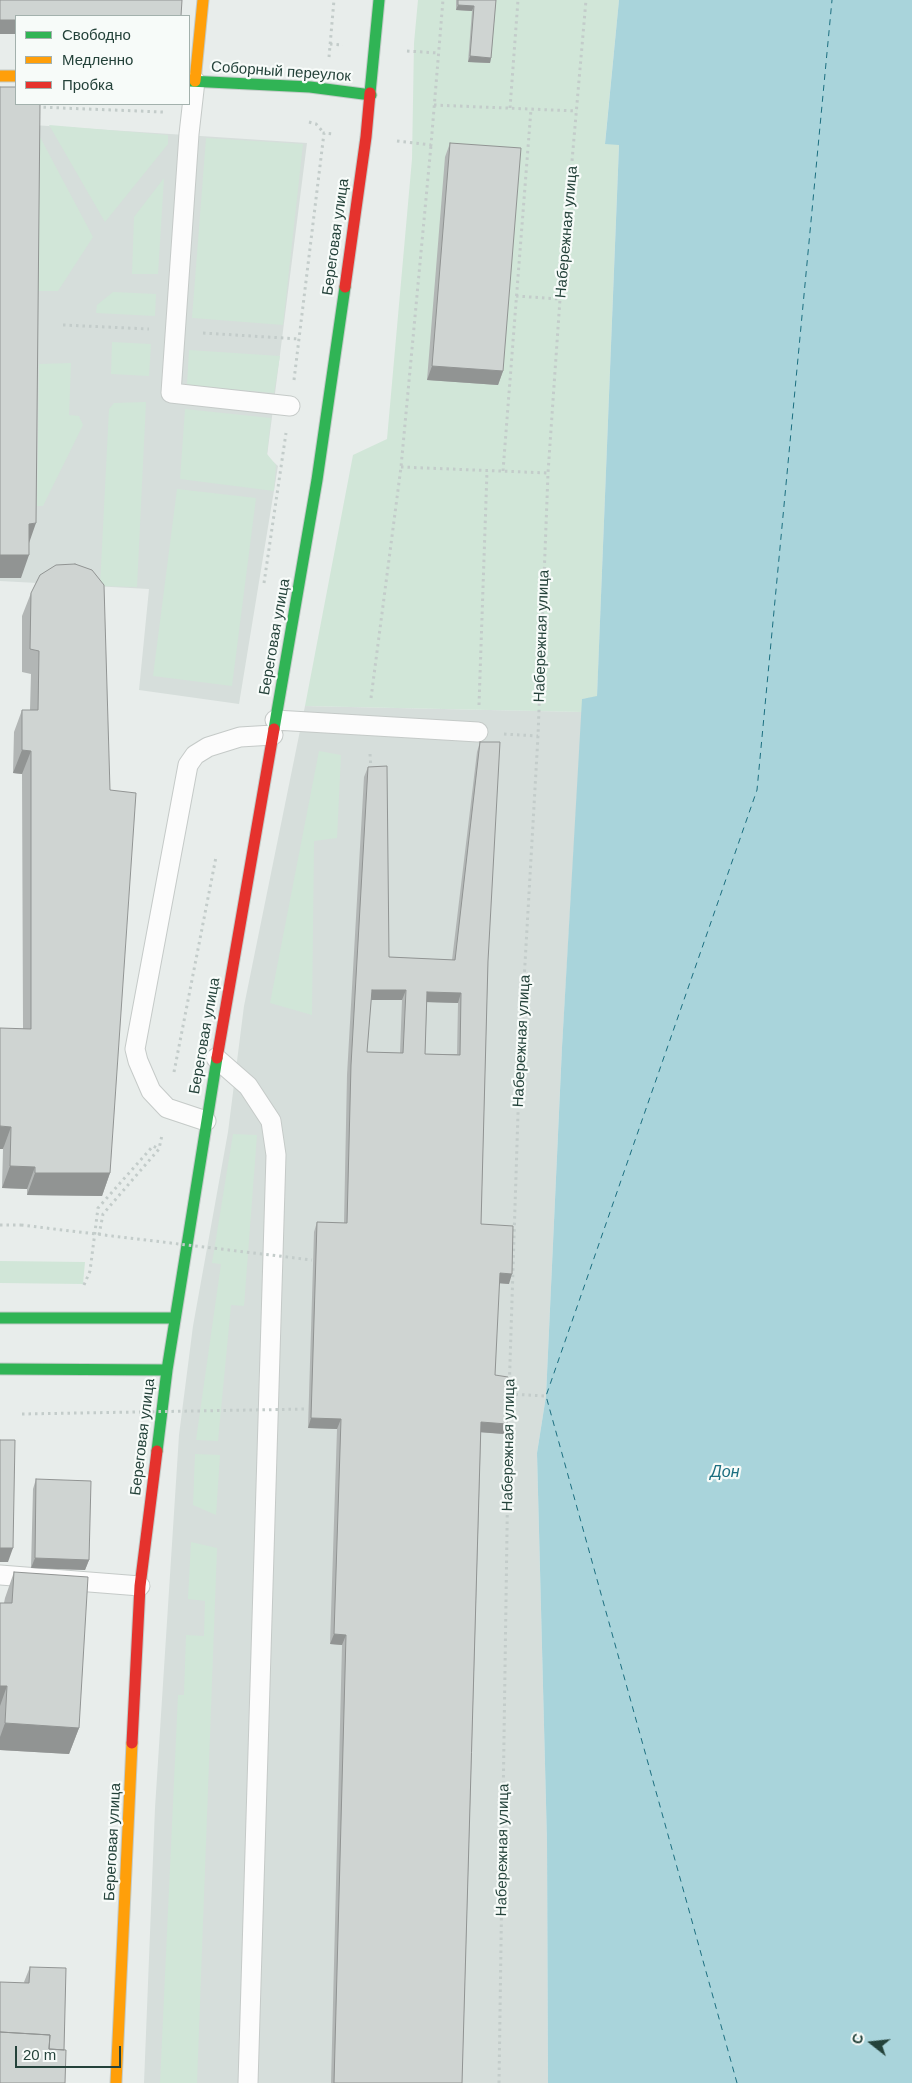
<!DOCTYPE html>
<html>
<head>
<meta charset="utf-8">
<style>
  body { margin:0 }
  #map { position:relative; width:912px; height:2083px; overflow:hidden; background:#e8edeb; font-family:Helvetica,sans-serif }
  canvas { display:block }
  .legend { position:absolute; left:15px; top:15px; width:175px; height:90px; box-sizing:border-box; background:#f7fbf9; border:1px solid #a3b1ad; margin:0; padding:6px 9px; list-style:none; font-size:15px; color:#24423a }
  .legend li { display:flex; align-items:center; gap:10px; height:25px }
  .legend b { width:25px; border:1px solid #a3b1ad }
  .north { position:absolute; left:847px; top:2018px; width:50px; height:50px; -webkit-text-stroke:4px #f7fbf9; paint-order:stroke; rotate:286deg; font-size:14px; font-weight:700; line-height:20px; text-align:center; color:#24423a }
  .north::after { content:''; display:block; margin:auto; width:18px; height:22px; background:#24423a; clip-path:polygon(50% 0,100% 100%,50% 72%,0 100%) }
  .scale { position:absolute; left:15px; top:2046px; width:106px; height:22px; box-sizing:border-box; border:2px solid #24423a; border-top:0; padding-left:6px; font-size:15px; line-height:18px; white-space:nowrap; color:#24423a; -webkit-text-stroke:4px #f7fbf9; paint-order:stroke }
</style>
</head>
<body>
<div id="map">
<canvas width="912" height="2083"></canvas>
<ul class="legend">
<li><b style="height:6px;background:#30b455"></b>Свободно</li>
<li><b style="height:6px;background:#ff9f0a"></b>Медленно</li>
<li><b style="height:6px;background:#e5322d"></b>Пробка</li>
</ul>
<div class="north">С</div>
<div class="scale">20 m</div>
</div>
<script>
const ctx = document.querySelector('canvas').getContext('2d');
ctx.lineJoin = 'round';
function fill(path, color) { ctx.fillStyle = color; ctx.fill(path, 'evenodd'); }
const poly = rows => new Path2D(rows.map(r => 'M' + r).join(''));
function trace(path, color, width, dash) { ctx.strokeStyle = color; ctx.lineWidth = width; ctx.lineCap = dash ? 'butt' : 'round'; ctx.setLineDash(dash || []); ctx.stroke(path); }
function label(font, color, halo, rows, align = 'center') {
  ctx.font = font + ' Helvetica,sans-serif'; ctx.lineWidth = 4.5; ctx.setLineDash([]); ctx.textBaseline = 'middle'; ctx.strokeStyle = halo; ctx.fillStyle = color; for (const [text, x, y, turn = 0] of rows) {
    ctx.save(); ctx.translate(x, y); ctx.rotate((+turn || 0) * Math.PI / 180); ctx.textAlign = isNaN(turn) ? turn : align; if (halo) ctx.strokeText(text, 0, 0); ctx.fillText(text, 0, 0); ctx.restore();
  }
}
fill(poly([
  [0,110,33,125,307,143,267,456,278,466,239,704,139,690,149,589,0,581],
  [305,706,582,712,562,1047,546,1396,537,1453,547,1842,548,2083,144,2083,155,1808,179,1435,193,1326,228,1132,244,1006]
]), '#d6dedb');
fill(poly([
  [418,0,619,0,605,143,619,144,597,697,582,699,582,712,305,706,353,455,387,439,412,159,414,43],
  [49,125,168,135,168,144,105,222],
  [40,137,93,237,58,291,38,291],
  [206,138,303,144,283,325,192,318],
  [164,178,158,274,132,274,134,217],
  [113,292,156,294,155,316,96,313,97,305],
  [112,342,151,344,149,376,111,374],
  [189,350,280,356,274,393,187,385],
  [71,363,69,415,79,416,83,425,43,506,37,506,39,364],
  [146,402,137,587,100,586,109,409,114,403],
  [185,409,271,418,267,454,276,465,274,491,180,479],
  [177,489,256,498,232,686,153,676],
  [319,751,341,755,337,838,314,841,312,1015,270,1003],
  [233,1134,257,1135,244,1306,231,1305,218,1441,196,1440,221,1264,212,1263],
  [0,1261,85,1262,83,1284,0,1283],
  [195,1454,220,1455,216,1515,193,1505],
  [191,1542,217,1548,197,2083,160,2083,178,1695,184,1695,186,1635,204,1636,205,1601,188,1599]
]), '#d1e6d8');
fill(poly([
  [619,0,912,0,912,2083,548,2083,547,1842,537,1453,546,1396,562,1047,582,699,597,696,619,145,605,144]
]), '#a9d4db');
trace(poly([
  [737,2083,546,1396,757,790,832,0]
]), '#1c6f80', 1, [6, 5]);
const lane = poly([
  [195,81,189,134,171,393,290,406],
  [275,720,478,732],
  [216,1058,248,1086,271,1121,276,1155,248,2083],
  [206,1121,167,1108,151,1091,138,1061,135,1049,188,765,195,755,208,747,240,737,273,735],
  [0,1575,140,1586]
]);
const fast = poly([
  [189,81,310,87,371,95],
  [370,93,379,0],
  [274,729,317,480,345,287],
  [0,1318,174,1318],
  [0,1369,167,1370],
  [157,1451,167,1370,217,1058]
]);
const slow = poly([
  [0,76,16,76],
  [195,81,203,0],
  [116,2083,132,1743]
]);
const jam = poly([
  [345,287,366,137,370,93],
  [217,1058,274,729],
  [132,1743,140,1586,157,1451]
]);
trace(lane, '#c5cac8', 21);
trace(fast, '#c3cbc8', 13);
trace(slow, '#c3cbc8', 13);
trace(jam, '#c3cbc8', 13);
trace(poly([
  [330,44,343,45],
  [407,51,438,53],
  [329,57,334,0],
  [434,105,577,111],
  [37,107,163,112],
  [510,108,518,0],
  [309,122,316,124,324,133],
  [397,141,431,145,443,0],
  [516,296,560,299],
  [63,325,149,329],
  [203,333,299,339],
  [294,380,324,133,334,134],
  [401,467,548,473],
  [503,471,531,109],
  [264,583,286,433],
  [371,698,401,467,431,145],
  [479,705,487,471],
  [504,734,538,736],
  [370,754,371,770],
  [174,1072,216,857],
  [0,1225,21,1225],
  [99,1235,103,1214,159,1149,162,1135],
  [84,1285,90,1271,98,1208,153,1146,159,1149],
  [509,1394,546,1396],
  [499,2083,509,1394,520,1051,538,736,548,473,560,299,586,0]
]), '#c3ccca', 3, [2.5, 4]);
trace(lane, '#fcfcfc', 19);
trace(fast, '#30b455', 11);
trace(slow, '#ff9f0a', 11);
trace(jam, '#e5322d', 11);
trace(poly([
  [21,1225,312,1260],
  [22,1414,308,1409]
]), '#c3ccca', 3, [2.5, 4]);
fill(poly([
  [456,0,496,0,491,58,490,63,468,62,472,11,456,10],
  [450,143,503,371,498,385,427,380,445,157],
  [31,593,110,1173,102,1196,27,1195,27,1189,2,1188,3,1149,23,1028,22,774,13,773,14,732,22,710,30,710,31,674,22,672,22,616],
  [480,742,488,961,481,1224,509,1284,499,1283,495,1375,504,1434,481,1432,462,2083,331,2083,342,1645,330,1644,337,1429,308,1428,314,1232,317,1222,344,1223,347,1075,364,777,368,767,389,957,452,960,477,752],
  [371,1000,402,1000,400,1053,367,1052],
  [427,1002,458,1003,457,1054,425,1054],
  [36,1479,89,1560,85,1570,31,1568,33,1489],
  [14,1572,79,1728,69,1754,0,1750,0,1604,4,1603,5,1598],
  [30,1967,64,2050,24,1982]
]), '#b2b6b5');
fill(poly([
  [458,5,474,6,472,11,456,10],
  [0,20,16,20,16,34,0,34],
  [470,56,491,58,490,63,468,62],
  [432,366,503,371,498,385,427,380],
  [36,523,28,546,29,524],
  [0,555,29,555,21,578,0,578],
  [22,750,31,751,22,774,13,773],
  [372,990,406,990,402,1000,368,1000],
  [427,992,461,993,458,1003,424,1002],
  [0,1126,11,1127,3,1149,0,1149],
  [10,1166,35,1167,27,1189,2,1188],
  [35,1173,110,1173,102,1196,27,1195],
  [500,1273,512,1274,509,1284,496,1283],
  [311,1418,341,1419,337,1429,308,1428],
  [481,1422,507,1424,504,1434,477,1432],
  [0,1548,13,1548,8,1562,0,1562],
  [35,1558,89,1560,85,1570,31,1568],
  [334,1634,346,1635,342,1645,330,1644],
  [0,1686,7,1686,0,1706],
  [5,1723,79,1728,69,1754,0,1750,0,1737]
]), '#919493');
const building = poly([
  [0,0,182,0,181,16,16,16,16,20,0,20,0,0],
  [458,0,496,0,491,58,470,56,474,6,458,5,458,0],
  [0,87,16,87,16,104,40,104,36,523,29,524,29,555,0,555,0,87],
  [450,143,521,148,503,371,432,366,450,143],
  [75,564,92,570,104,585,110,790,136,793,110,1173,35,1173,35,1167,10,1166,11,1127,0,1126,0,1028,31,1029,31,751,22,750,22,710,38,710,39,651,30,649,31,593,40,575,56,565,75,564],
  [480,742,500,742,488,961,481,1224,513,1226,512,1274,500,1273,495,1375,508,1377,507,1424,481,1422,462,2083,334,2083,346,1635,334,1634,341,1419,311,1418,317,1222,347,1223,351,1065,368,767,387,766,389,957,455,960,480,742],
  [372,990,406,990,403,1053,367,1052,372,990],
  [427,992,461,993,460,1055,425,1054,427,992],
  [0,1440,15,1440,13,1548,0,1548,0,1440],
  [36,1479,91,1481,89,1560,35,1558,36,1479],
  [14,1572,88,1577,79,1728,5,1723,7,1686,0,1686,0,1603,12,1603,14,1572],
  [30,1967,66,1968,64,2050,49,2049,50,2035,0,2032,0,1982,29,1983,30,1967],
  [0,2032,50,2035,49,2049,66,2050,65,2083,0,2083,0,2032]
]);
fill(building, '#cfd4d2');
trace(building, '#919493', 1);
label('15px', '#24423a', '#f7fbf9', [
  ["Соборный переулок",281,72,4],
  ["Набережная улица",567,232,-85],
  ["Береговая улица",336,237,-82],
  ["Набережная улица",542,636,-88],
  ["Береговая улица",275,637,-80],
  ["Береговая улица",205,1036,-80],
  ["Набережная улица",522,1041,-87],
  ["Береговая улица",143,1437,-83],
  ["Набережная улица",509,1445,-89],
  ["Береговая улица",113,1842,-87],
  ["Набережная улица",503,1850,-89]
]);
label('italic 16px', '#1c6f80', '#f7fbf9', [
  ["Дон",725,1473]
]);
</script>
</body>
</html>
